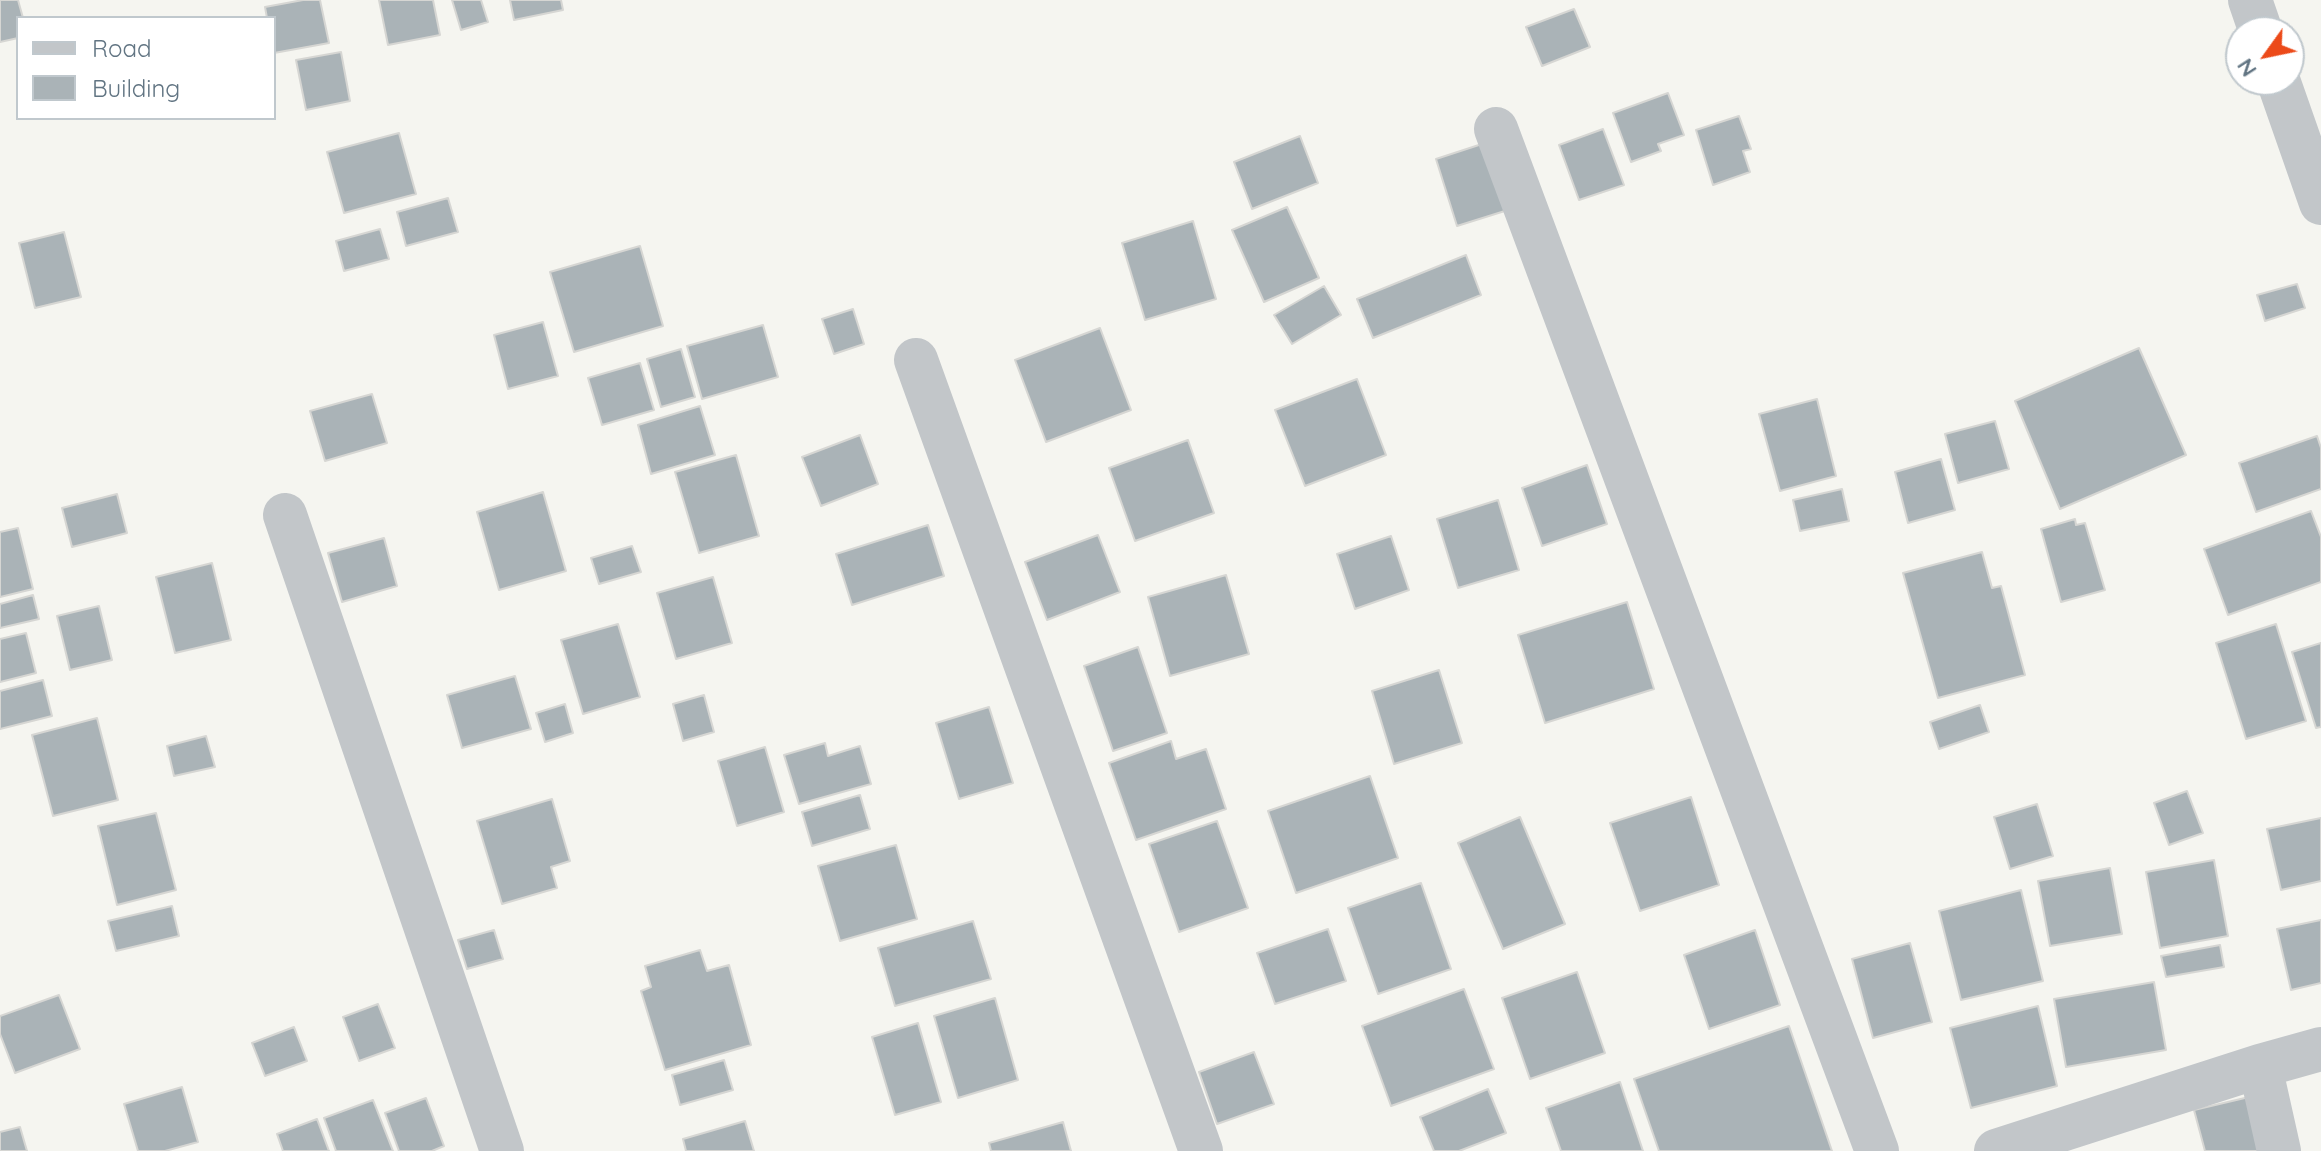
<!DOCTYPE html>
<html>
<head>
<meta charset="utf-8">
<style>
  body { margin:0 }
  #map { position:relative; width:2321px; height:1151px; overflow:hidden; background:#f5f5f0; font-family:Quicksand,sans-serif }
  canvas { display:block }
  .legend { position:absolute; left:16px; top:16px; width:260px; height:104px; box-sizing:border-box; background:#fff; border:2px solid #c0c8cd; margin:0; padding:10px 14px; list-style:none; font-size:24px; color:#627583 }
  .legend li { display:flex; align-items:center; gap:16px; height:40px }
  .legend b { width:40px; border:2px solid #c0c8cd }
  .north { position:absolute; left:2225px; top:16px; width:80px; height:80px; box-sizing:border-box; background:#fff; border:2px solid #c0c8cd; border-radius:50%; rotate:237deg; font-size:22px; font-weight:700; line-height:32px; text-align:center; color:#627583 }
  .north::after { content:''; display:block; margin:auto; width:28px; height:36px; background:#ec4a19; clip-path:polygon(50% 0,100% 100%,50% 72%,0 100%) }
</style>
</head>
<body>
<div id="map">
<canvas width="2321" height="1151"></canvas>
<ul class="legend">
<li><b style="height:10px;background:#c2c6c9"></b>Road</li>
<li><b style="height:22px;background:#aab3b7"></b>Building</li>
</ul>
<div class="north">N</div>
</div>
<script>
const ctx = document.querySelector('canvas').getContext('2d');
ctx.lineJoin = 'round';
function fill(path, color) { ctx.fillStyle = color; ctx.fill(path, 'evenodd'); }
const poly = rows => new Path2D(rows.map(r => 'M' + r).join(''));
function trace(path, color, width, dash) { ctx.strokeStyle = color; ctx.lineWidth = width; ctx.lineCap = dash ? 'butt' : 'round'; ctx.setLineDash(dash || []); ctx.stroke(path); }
const building = poly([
  [0,0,18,0,23,18,18,18,18,38,0,42,0,0],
  [303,0,320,0,329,43,274,53,274,18,267,18,265,7,303,0],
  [379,0,433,0,440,35,388,45,379,0],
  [452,0,481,0,488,22,461,30,452,0],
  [510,0,561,0,563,10,514,20,510,0],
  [1574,9,1590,47,1542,66,1526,27,1574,9],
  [341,52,350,101,306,110,296,60,341,52],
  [1668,93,1684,135,1658,144,1661,151,1631,162,1613,113,1668,93],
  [1739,116,1751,149,1743,151,1750,172,1713,185,1696,130,1739,116],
  [1603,129,1624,185,1579,200,1559,145,1603,129],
  [399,133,416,194,344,213,327,152,399,133],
  [1300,136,1318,183,1252,209,1234,162,1300,136],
  [1488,142,1508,210,1457,226,1436,159,1488,142],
  [448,198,458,232,406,246,397,212,448,198],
  [1287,207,1319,278,1264,302,1232,230,1287,207],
  [1193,221,1216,299,1145,320,1122,243,1193,221],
  [380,229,389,259,344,271,336,241,380,229],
  [64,232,81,297,35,308,19,243,64,232],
  [640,246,663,326,574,352,550,272,640,246],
  [1466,255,1481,295,1373,338,1357,299,1466,255],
  [2297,284,2305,308,2265,321,2257,295,2297,284],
  [1324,286,1341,315,1292,344,1274,315,1324,286],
  [853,309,864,344,834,354,822,319,853,309],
  [543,322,558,376,508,389,494,335,543,322],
  [763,325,778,377,702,399,687,346,763,325],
  [1100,328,1131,410,1046,442,1015,360,1100,328],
  [2139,348,2186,455,2060,509,2015,401,2139,348],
  [681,349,695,397,661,407,647,359,681,349],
  [640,363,654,410,602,425,588,378,640,363],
  [1357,379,1386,455,1305,486,1275,410,1357,379],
  [372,394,387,443,325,461,310,411,372,394],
  [1817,399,1836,476,1780,491,1759,414,1817,399],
  [700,406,715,455,651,474,638,425,700,406],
  [1995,421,2009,469,1958,483,1945,434,1995,421],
  [860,435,878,484,821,506,802,457,860,435],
  [2317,436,2321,448,2321,489,2256,512,2239,463,2317,436],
  [1188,440,1214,513,1135,541,1109,468,1188,440],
  [736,455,759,536,699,553,675,472,736,455],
  [1941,459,1955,510,1908,523,1895,472,1941,459],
  [1587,465,1607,524,1542,546,1522,488,1587,465],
  [1842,489,1849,521,1800,531,1793,500,1842,489],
  [543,492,566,571,499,590,477,512,543,492],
  [117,494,127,533,72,547,62,508,117,494],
  [1498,500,1519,570,1458,588,1437,519,1498,500],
  [2311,511,2321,537,2321,582,2228,615,2204,549,2311,511],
  [2075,519,2076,525,2085,523,2105,590,2061,602,2041,529,2075,519],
  [928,525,944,576,852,605,836,554,928,525],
  [18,528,33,589,0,597,0,532,18,528],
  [1098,535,1120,592,1047,620,1025,562,1098,535],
  [1391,536,1409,590,1355,609,1337,554,1391,536],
  [384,538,397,586,342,602,328,553,384,538],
  [632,546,641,572,599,584,591,558,632,546],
  [1982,552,1992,588,2001,586,2025,675,1938,698,1903,573,1982,552],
  [212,563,231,640,175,653,156,577,212,563],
  [1226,575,1249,654,1170,676,1148,597,1226,575],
  [713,577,732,643,676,659,657,593,713,577],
  [33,595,39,619,0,628,0,604,33,595],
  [1627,602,1654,689,1545,723,1518,635,1627,602],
  [99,606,112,660,70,670,57,616,99,606],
  [618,624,640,697,583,714,561,640,618,624],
  [2276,624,2306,721,2246,739,2216,643,2276,624],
  [26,633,36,673,0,682,0,639,26,633],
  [2321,643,2321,727,2316,728,2292,652,2321,643],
  [1138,647,1167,733,1113,751,1084,666,1138,647],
  [1439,670,1462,743,1394,764,1372,691,1439,670],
  [515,676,531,729,462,748,447,695,515,676],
  [43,680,52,716,0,729,0,691,43,680],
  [704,695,714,732,683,741,673,704,704,695],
  [565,704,573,733,545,742,536,713,565,704],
  [1980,705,1989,732,1939,749,1930,722,1980,705],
  [989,707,1013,783,959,799,936,723,989,707],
  [97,718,118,800,53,816,32,735,97,718],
  [206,736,215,767,174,776,167,746,206,736],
  [1171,741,1176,759,1206,749,1226,809,1136,840,1109,763,1171,741],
  [825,743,828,756,860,746,871,784,799,804,784,755,825,743],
  [765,747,784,812,737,826,718,761,765,747],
  [1370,776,1398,858,1296,893,1268,811,1370,776],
  [2187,791,2203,833,2169,845,2154,803,2187,791],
  [860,795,870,829,812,846,802,812,860,795],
  [1691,797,1719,885,1640,911,1610,823,1691,797],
  [552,799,570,861,551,867,557,888,502,904,477,821,552,799],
  [2037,804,2053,856,2010,869,1994,817,2037,804],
  [156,813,176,890,117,905,98,826,156,813],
  [1520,817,1565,924,1503,949,1458,843,1520,817],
  [2321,818,2321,881,2281,890,2267,829,2321,818],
  [1217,821,1248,908,1179,932,1149,844,1217,821],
  [896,845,917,919,840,941,818,866,896,845],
  [2214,860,2228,936,2160,948,2146,872,2214,860],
  [2110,868,2122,934,2050,946,2038,881,2110,868],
  [1421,883,1451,969,1378,994,1348,908,1421,883],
  [2021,890,2043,981,1961,1000,1939,911,2021,890],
  [172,906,179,936,116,951,108,921,172,906],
  [2321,920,2321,983,2291,990,2277,929,2321,920],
  [973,921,991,979,895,1006,878,948,973,921],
  [1328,929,1346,981,1275,1004,1257,953,1328,929],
  [494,930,503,959,467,969,458,940,494,930],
  [1755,930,1780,1005,1709,1029,1684,955,1755,930],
  [1910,943,1932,1022,1873,1038,1852,959,1910,943],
  [2220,945,2224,967,2166,977,2161,956,2220,945],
  [700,950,707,971,729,965,751,1045,665,1070,641,991,651,987,645,966,700,950],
  [1577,972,1605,1053,1530,1079,1502,998,1577,972],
  [2154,982,2166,1050,2066,1067,2054,999,2154,982],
  [1464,989,1494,1069,1391,1106,1362,1026,1464,989],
  [59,995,80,1049,15,1073,0,1034,0,1016,59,995],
  [995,998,1018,1080,958,1098,934,1016,995,998],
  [378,1004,395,1048,359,1061,343,1017,378,1004],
  [2038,1006,2057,1086,1971,1108,1950,1028,2038,1006],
  [918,1023,941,1102,895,1115,872,1037,918,1023],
  [1789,1026,1832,1151,1659,1151,1634,1079,1789,1026],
  [294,1027,307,1061,265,1076,252,1043,294,1027],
  [1254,1052,1274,1104,1217,1124,1199,1072,1254,1052],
  [724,1060,733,1090,680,1105,672,1075,724,1060],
  [1620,1082,1643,1151,1561,1151,1546,1108,1620,1082],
  [182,1087,198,1142,165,1151,138,1151,124,1104,182,1087],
  [1488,1089,1506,1133,1459,1151,1434,1151,1420,1117,1488,1089],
  [2249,1097,2262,1151,2205,1151,2194,1110,2249,1097],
  [426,1098,444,1146,432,1151,399,1151,385,1113,426,1098],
  [373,1100,393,1151,336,1151,324,1118,373,1100],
  [317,1119,329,1151,283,1151,277,1134,317,1119],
  [745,1121,754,1151,686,1151,683,1139,745,1121],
  [1063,1122,1071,1151,991,1151,989,1143,1063,1122],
  [20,1127,27,1151,0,1151,0,1132,20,1127]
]);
fill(building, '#aab3b7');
trace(building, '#d6d6d3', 2);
trace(poly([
  [2250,0,2261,32],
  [2278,80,2321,203],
  [1496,129,1877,1151],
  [916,360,1201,1151],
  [285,515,502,1151],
  [2260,1066,2279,1151],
  [1996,1151,2260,1066,2321,1049]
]), '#c2c6c9', 44);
</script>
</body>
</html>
